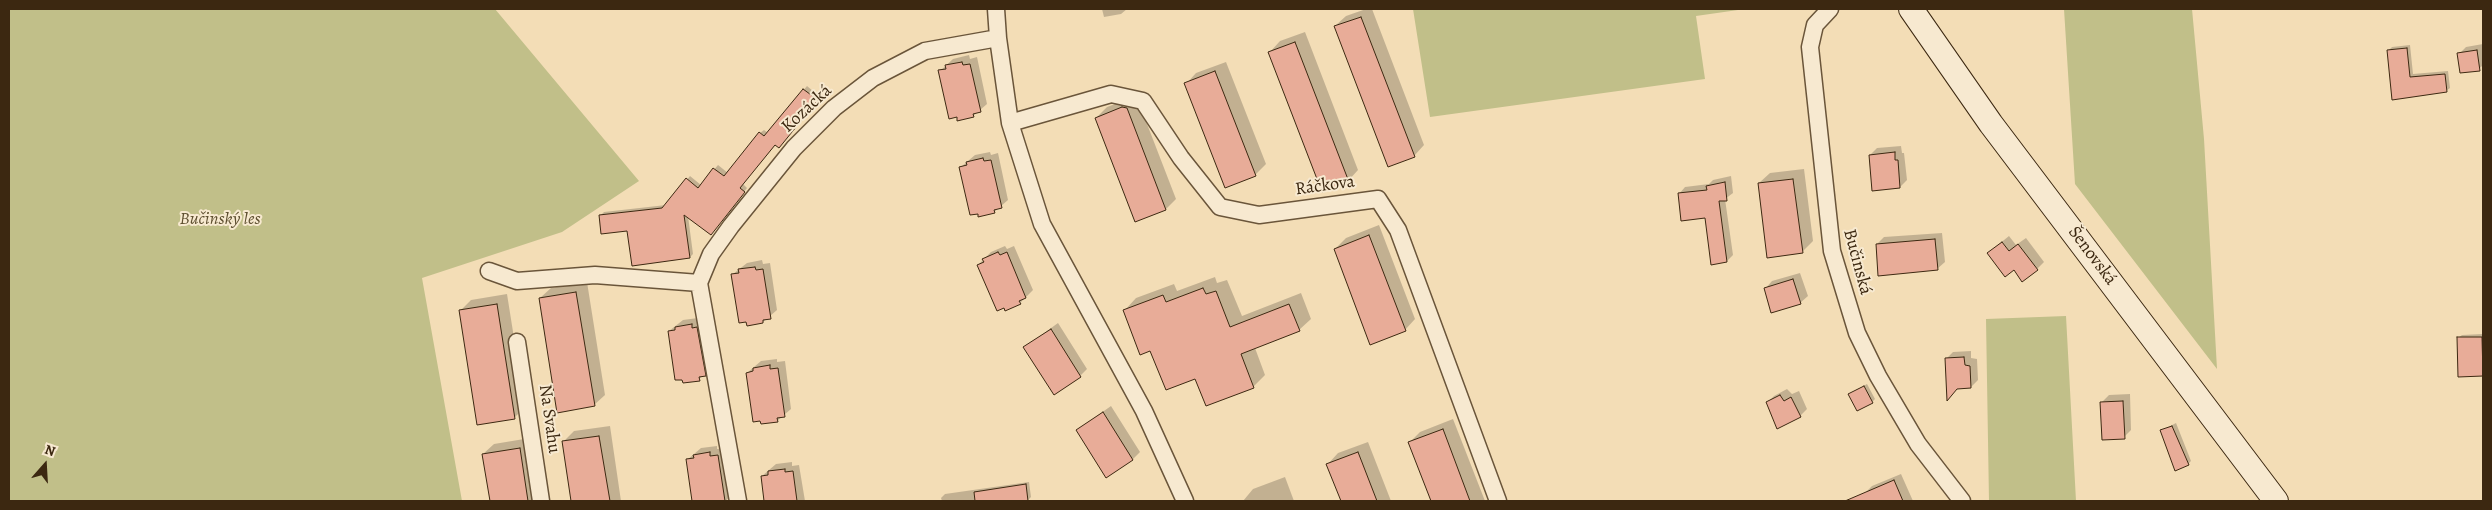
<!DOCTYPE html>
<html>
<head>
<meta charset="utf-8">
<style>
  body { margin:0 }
  #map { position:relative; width:2492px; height:510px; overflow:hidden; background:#f3ddb6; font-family:Alegreya,serif }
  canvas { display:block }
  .frame { position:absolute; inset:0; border:10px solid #3c2811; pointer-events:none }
  .north { position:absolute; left:20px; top:440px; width:50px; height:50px; -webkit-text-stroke:4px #f7e9d0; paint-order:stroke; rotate:19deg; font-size:14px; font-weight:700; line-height:20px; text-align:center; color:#3c2811 }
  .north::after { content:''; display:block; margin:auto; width:18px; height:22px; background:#3c2811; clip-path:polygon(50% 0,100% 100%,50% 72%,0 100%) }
</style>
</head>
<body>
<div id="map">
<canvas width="2492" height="510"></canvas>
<div class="frame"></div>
<div class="north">N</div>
</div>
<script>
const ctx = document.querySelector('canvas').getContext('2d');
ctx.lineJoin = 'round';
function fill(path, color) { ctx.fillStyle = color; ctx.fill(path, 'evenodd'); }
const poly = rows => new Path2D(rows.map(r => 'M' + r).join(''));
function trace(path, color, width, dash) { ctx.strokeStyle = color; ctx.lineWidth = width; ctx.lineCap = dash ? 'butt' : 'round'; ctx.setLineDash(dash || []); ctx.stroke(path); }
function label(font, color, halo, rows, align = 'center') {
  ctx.font = font + ' Alegreya,serif'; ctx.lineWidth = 4; ctx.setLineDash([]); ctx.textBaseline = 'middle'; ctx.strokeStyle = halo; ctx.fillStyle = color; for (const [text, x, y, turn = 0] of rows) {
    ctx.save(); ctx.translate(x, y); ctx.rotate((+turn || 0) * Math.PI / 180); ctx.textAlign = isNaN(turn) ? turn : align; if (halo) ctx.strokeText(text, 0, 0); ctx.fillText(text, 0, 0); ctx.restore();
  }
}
fill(poly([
  [9,9,495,9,639,181,562,232,422,278,462,501,9,501],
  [1413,9,1745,9,1696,16,1705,79,1430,117],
  [2064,9,2192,9,2204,139,2217,369,2075,184],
  [2066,316,2076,501,1989,501,1986,319]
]), '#c1bf89');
fill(poly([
  [1102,9,1127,9,1121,14,1104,17],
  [1366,9,1372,9,1424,145,1414,156,1335,26,1346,16],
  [1305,32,1358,170,1348,181,1270,52,1280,41],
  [2483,44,2483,65,2479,69,2459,54,2466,47],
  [2410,45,2413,74,2448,71,2450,88,2446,91,2394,99,2388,51,2392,47],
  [969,55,970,59,977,57,987,104,973,116,940,71,953,59],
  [1226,62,1266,164,1255,175,1186,84,1196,73],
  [807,86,820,97,782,143,776,144,743,184,747,188,714,231,688,216,693,254,690,257,600,216,604,212,666,205,690,176,701,185,718,165,728,173,760,133,764,130,768,133],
  [1134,97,1137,98,1176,199,1166,209,1136,220,1096,118,1107,107],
  [1901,146,1902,153,1904,153,1907,180,1900,187,1870,155,1877,148],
  [990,152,991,155,998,153,1008,200,994,212,961,167,975,155],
  [1804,169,1813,241,1802,252,1759,183,1770,173],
  [1731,176,1733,193,1725,199,1733,255,1727,261,1706,217,1679,194,1685,187,1709,184,1713,180],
  [1379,225,1415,319,1405,330,1335,249,1346,238],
  [1942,233,1945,262,1937,269,1877,244,1884,237],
  [2009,236,2016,245,2026,238,2044,262,2037,269,2014,269,1988,253],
  [1005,246,1007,249,1014,246,1033,290,1020,303,978,265,991,252],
  [762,260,763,264,770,263,777,310,763,322,733,274,747,263],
  [1800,273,1808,296,1800,303,1765,289,1772,281],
  [1215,277,1217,283,1227,280,1242,316,1301,293,1311,319,1299,330,1255,348,1265,375,1253,387,1196,378,1151,349,1125,310,1136,298,1174,284,1177,291],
  [587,282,605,395,594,405,540,298,551,288],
  [507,294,525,407,514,418,460,311,471,300],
  [698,318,712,368,699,379,669,331,683,320],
  [1058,323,1087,369,1080,376,1025,347],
  [2483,334,2483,374,2482,375,2458,338,2462,335],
  [1971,351,1971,358,1977,359,1978,380,1971,387,1946,359,1953,352],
  [777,359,777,362,785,361,791,409,777,421,747,373,761,361],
  [1867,384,1875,399,1872,402,1849,394],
  [1787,389,1792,394,1799,391,1807,409,1800,416,1767,403,1774,396],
  [2130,394,2131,430,2124,437,2102,402,2109,395],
  [1111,406,1140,452,1133,459,1077,430],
  [1453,419,1485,501,1432,501,1409,443,1420,432],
  [2176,423,2191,461,2188,464,2161,431],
  [610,426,621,501,572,501,563,442,574,431],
  [530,438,540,501,491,501,483,454,494,444],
  [1368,442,1391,501,1342,501,1328,464,1338,453],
  [717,446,717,449,725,448,731,495,726,501,693,501,687,460,701,448],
  [792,462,792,466,799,465,805,501,766,501,762,476,776,464],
  [1901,474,1913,501,1868,501,1865,493,1872,486],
  [1285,477,1294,501,1243,501,1253,489],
  [1029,482,1031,497,1028,500,942,501,941,498,945,494]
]), '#0003');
const building = poly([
  [1361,17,1415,157,1388,167,1334,26,1361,17],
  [1295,42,1349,182,1322,192,1268,52,1295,42],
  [2407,48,2410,77,2445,74,2447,92,2392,100,2387,50,2407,48],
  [2477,50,2480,71,2460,73,2457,53,2477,50],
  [962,62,963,65,970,64,981,112,973,114,974,117,957,121,957,117,949,119,938,70,946,69,945,65,962,62],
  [1215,71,1256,176,1225,188,1184,83,1215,71],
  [803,89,818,100,779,148,775,145,740,188,745,192,711,235,684,215,690,258,632,266,627,231,601,234,599,215,662,208,686,178,698,188,713,168,724,176,759,132,764,136,803,89],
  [1122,107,1127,108,1166,210,1135,222,1095,118,1122,107],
  [1895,152,1895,160,1898,160,1900,188,1872,191,1869,155,1895,152],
  [983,158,984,161,991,160,1002,208,994,210,995,213,978,217,978,214,970,215,959,167,967,165,966,162,983,158],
  [1793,179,1803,253,1767,258,1758,183,1793,179],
  [1725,182,1727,201,1719,201,1727,262,1711,265,1705,218,1681,221,1678,193,1707,190,1706,186,1725,182],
  [1369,235,1406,331,1370,345,1334,249,1369,235],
  [1935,239,1938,270,1878,276,1876,244,1935,239],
  [2002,242,2009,251,2018,244,2038,270,2022,282,2014,270,2005,277,1987,253,2002,242],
  [998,252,1000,255,1007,252,1026,298,1019,301,1021,304,1005,311,1004,308,997,311,977,265,984,262,982,259,998,252],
  [755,267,756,270,763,269,771,319,763,320,763,323,747,326,746,322,739,323,731,274,739,273,738,269,755,267],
  [1793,279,1801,304,1771,313,1764,288,1793,279],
  [1203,288,1206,294,1216,291,1230,327,1289,304,1300,331,1241,354,1254,388,1206,406,1195,379,1166,390,1150,351,1140,355,1123,310,1163,295,1166,302,1203,288],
  [576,292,595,406,557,413,539,298,576,292],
  [497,304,515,419,477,425,459,310,497,304],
  [692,324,692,328,697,327,706,376,699,377,700,381,683,383,682,380,675,380,668,331,675,330,675,327,692,324],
  [1051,329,1081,377,1054,395,1023,347,1051,329],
  [2457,337,2482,337,2483,376,2458,377,2457,337],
  [1964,357,1965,365,1970,366,1971,388,1957,389,1947,401,1945,358,1964,357],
  [770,365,770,369,778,368,785,417,777,418,778,422,761,424,760,421,753,422,746,373,753,371,753,368,770,365],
  [1864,386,1873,403,1857,411,1848,394,1864,386],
  [1780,395,1784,401,1791,397,1801,417,1777,429,1766,402,1780,395],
  [2123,401,2125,439,2102,440,2100,402,2123,401],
  [1103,412,1133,460,1106,478,1076,430,1103,412],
  [2172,426,2189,465,2175,471,2160,430,2172,426],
  [1443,429,1470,501,1431,501,1408,442,1443,429],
  [599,436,610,501,571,501,562,441,599,436],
  [520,448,528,501,490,501,482,454,520,448],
  [710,452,710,456,718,455,725,501,692,501,686,459,694,458,693,455,710,452],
  [1358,452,1377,501,1341,501,1326,464,1358,452],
  [785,469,785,472,793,471,797,501,764,501,761,476,768,475,768,471,785,469],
  [1894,480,1903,501,1845,501,1894,480],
  [1026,484,1028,501,975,501,974,492,1026,484]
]);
fill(building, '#e8ac98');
trace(building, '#3c2811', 1);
const street = poly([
  [996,9,998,38,1010,123,1042,224,1144,411,1185,501],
  [1830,9,1815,25,1810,47,1832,251,1857,333,1878,376,1918,444,1962,501],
  [1010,123,1111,94,1143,101,1181,158,1220,207,1259,215,1378,199,1398,230,1498,501],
  [489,271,517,281,595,275,699,283,711,254,731,226,794,148,834,108,873,78,925,51,998,38],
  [699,283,738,501],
  [517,342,541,501]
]);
const secondary = poly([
  [1911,9,1991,124,2276,501]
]);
trace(street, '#6a553a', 19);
trace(secondary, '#3c2811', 26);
trace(street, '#f7e9d0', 16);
trace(secondary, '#f7e9d0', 24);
label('18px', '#3c2811', '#f7e9d0', [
  ["Kozácká",807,109,-43],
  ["Ráčkova",1325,186,-8],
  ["Šenovská",2092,256,53],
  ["Bučinská",1857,262,75],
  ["Na Svahu",549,419,82]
]);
label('italic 18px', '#5d4e2f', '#f7e9d0', [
  ["Bučinský les",220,220]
]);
</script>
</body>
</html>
